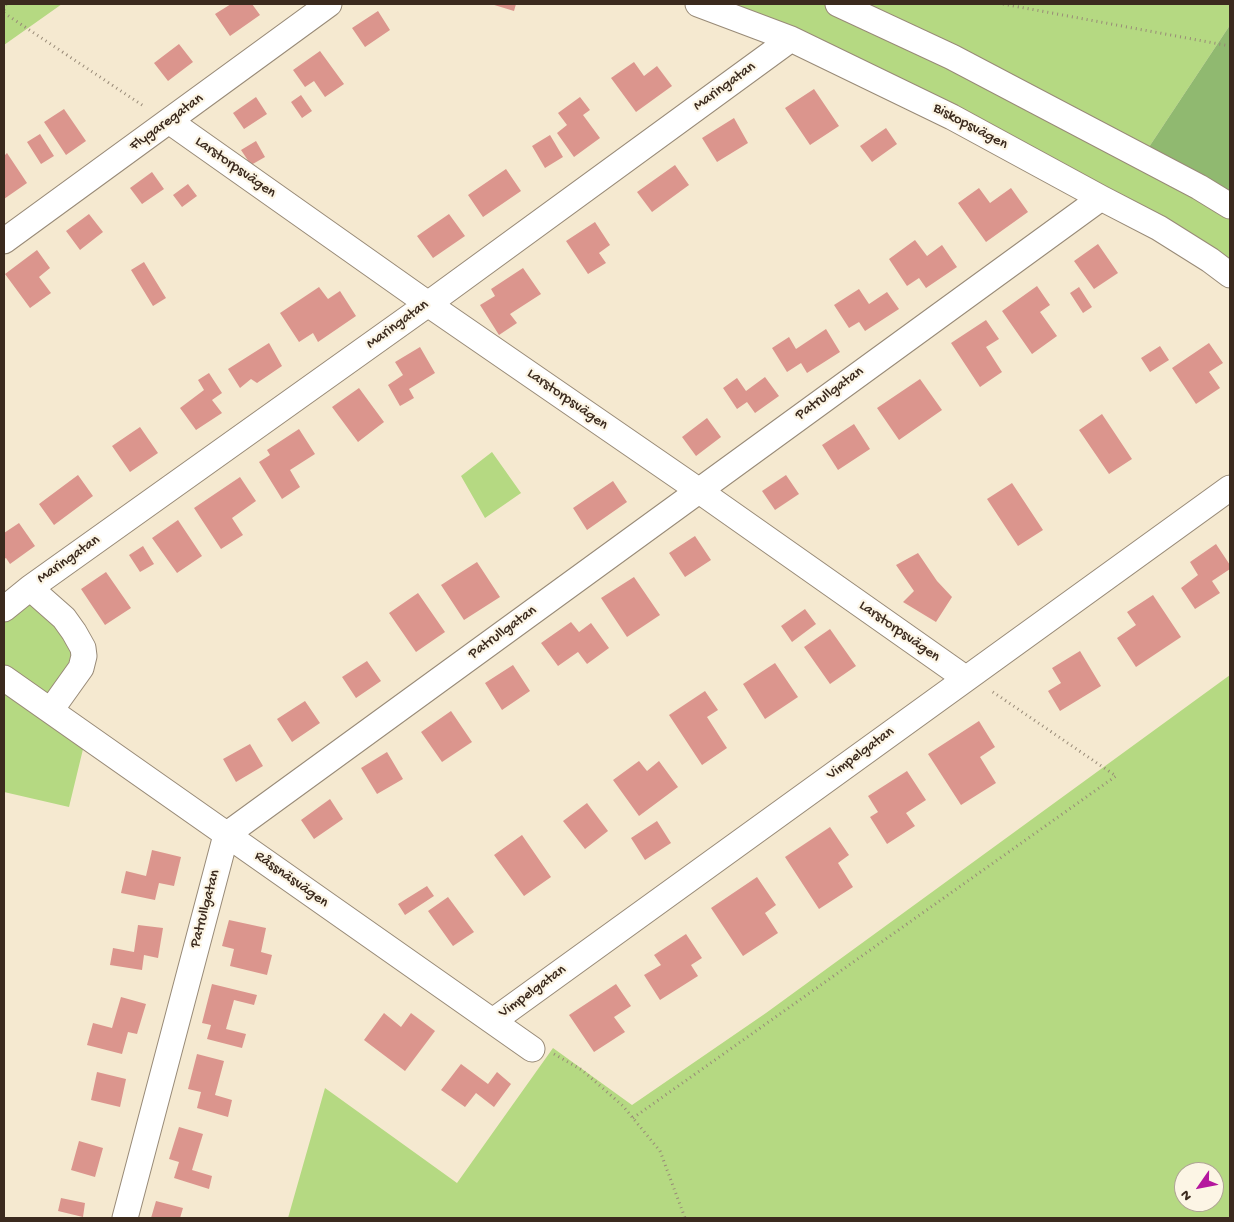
<!DOCTYPE html>
<html>
<head>
<meta charset="utf-8">
<style>
  body { margin:0 }
  #map { position:relative; width:1234px; height:1222px; overflow:hidden; background:#f5e9d0; font-family:"Gochi Hand",sans-serif }
  canvas { display:block }
  .frame { position:absolute; inset:0; border:5px solid #3b2a1e; pointer-events:none }
  .north { position:absolute; left:1174px; top:1162px; width:50px; height:50px; box-sizing:border-box; background:#fcf5e5; border:1px solid #afa495; border-radius:50%; rotate:237deg; font-size:14px; font-weight:700; line-height:20px; text-align:center; color:#3b2a1e }
  .north::after { content:''; display:block; margin:auto; width:18px; height:22px; background:#b5179e; clip-path:polygon(50% 0,100% 100%,50% 72%,0 100%) }
</style>
</head>
<body>
<div id="map">
<canvas width="1234" height="1222"></canvas>
<div class="frame"></div>
<div class="north">N</div>
</div>
<script>
const ctx = document.querySelector('canvas').getContext('2d');
ctx.lineJoin = 'round';
function fill(path, color) { ctx.fillStyle = color; ctx.fill(path, 'evenodd'); }
const poly = rows => new Path2D(rows.map(r => 'M' + r).join(''));
function trace(path, color, width, dash) { ctx.strokeStyle = color; ctx.lineWidth = width; ctx.lineCap = dash ? 'butt' : 'round'; ctx.setLineDash(dash || []); ctx.stroke(path); }
function label(font, color, halo, rows, align = 'center') {
  ctx.font = font + ' "Gochi Hand",sans-serif'; ctx.lineWidth = 4.5; ctx.setLineDash([]); ctx.textBaseline = 'middle'; ctx.strokeStyle = halo; ctx.fillStyle = color; for (const [text, x, y, turn = 0] of rows) {
    ctx.save(); ctx.translate(x, y); ctx.rotate((+turn || 0) * Math.PI / 180); ctx.textAlign = isNaN(turn) ? turn : align; if (halo) ctx.strokeText(text, 0, 0); ctx.fillText(text, 0, 0); ctx.restore();
  }
}
fill(poly([
  [4,4,62,4,4,45],
  [684,4,1230,4,1230,25,1145,153,1230,197,1230,283,1097,195,785,43],
  [492,452,521,493,485,518,461,476],
  [33,586,74,655,39,712,84,745,69,807,4,792,4,612],
  [1230,675,1230,1218,288,1218,325,1088,457,1183,553,1048,632,1105,766,1013],
  [1184,1172,1214,1172,1214,1202,1184,1202]
]), '#b5d982');
fill(poly([
  [1230,25,1230,197,1145,153]
]), '#90b970');
fill(poly([
  [231,4,252,4,260,15,230,36,215,14],
  [491,4,516,4,514,11],
  [378,11,390,30,365,47,352,28],
  [179,44,193,62,168,81,154,63],
  [320,51,344,84,325,97,314,81,305,87,293,70],
  [634,62,644,76,657,66,672,86,636,112,611,78],
  [814,89,839,126,810,145,785,108],
  [301,95,312,111,302,118,291,102],
  [256,97,267,114,244,129,233,113],
  [580,97,590,110,583,115,600,138,574,157,557,133,567,125,558,113],
  [64,109,86,141,66,155,44,122],
  [734,118,748,143,717,162,702,138],
  [886,128,897,144,872,162,860,146],
  [40,134,54,156,41,164,27,142],
  [550,135,563,157,545,168,532,146],
  [256,141,265,157,251,165,241,150],
  [7,153,27,183,4,199,4,156],
  [675,165,689,185,652,212,637,192],
  [506,169,521,191,483,217,468,195],
  [152,172,164,189,142,204,130,188],
  [188,184,197,196,182,207,173,195],
  [979,188,990,203,1011,188,1028,212,986,242,958,203],
  [89,214,103,232,80,250,66,231],
  [449,214,465,236,433,258,417,236],
  [595,222,610,245,599,253,606,263,588,274,566,241],
  [915,240,927,256,942,245,957,267,926,288,919,278,907,286,889,259],
  [1098,244,1118,273,1094,289,1074,261],
  [37,250,50,268,39,277,51,293,30,308,5,274],
  [144,262,166,298,153,306,131,270],
  [523,268,541,294,510,314,517,323,499,335,480,305,495,296,491,289],
  [1037,286,1050,305,1040,312,1057,336,1032,354,1002,311],
  [319,287,328,299,340,291,356,316,318,342,313,333,299,342,280,313],
  [1079,287,1092,307,1083,313,1070,293],
  [859,289,869,304,887,292,899,309,865,331,859,322,849,328,834,305],
  [986,320,999,339,986,347,1002,372,980,387,951,343],
  [826,329,840,352,807,373,801,363,787,372,772,348,789,337,796,349],
  [269,343,282,366,257,383,251,379,240,388,228,369],
  [1209,343,1223,363,1209,372,1220,388,1196,404,1172,368],
  [1160,346,1169,360,1150,372,1141,358],
  [420,347,435,373,409,389,414,398,400,406,388,385,403,375,395,362],
  [209,373,222,393,212,400,222,413,196,430,180,408,204,390,198,380],
  [765,377,779,396,755,413,747,402,737,409,723,388,737,378,746,391],
  [920,379,942,410,899,440,877,408],
  [359,388,384,422,358,442,332,407],
  [1102,414,1132,459,1109,474,1079,430],
  [707,418,721,437,696,456,682,437],
  [854,424,870,449,838,470,822,445],
  [140,427,158,453,130,472,112,446],
  [299,429,315,454,290,470,300,487,282,499,259,462,270,455,267,450],
  [78,475,93,496,54,525,39,504],
  [786,475,799,494,775,510,762,491],
  [240,477,256,501,232,518,243,535,221,549,194,508],
  [613,481,627,502,587,530,573,508],
  [1012,483,1043,530,1018,546,987,499],
  [178,520,202,556,177,573,152,538],
  [19,523,35,546,10,564,6,558,4,559,4,533],
  [695,536,711,560,685,577,669,553],
  [1216,544,1230,565,1230,569,1212,581,1220,593,1195,609,1181,588,1198,575,1190,562],
  [143,546,154,564,140,572,129,555],
  [918,553,937,581,952,597,936,622,903,602,914,591,896,565],
  [477,562,500,597,464,620,441,585],
  [106,572,131,608,105,625,81,589],
  [634,577,660,615,627,637,601,598],
  [418,593,445,632,416,652,389,613],
  [1153,595,1181,637,1136,667,1117,638,1136,625,1127,612],
  [805,609,816,624,792,642,781,626],
  [571,622,579,632,591,623,609,648,587,664,578,652,558,666,541,643],
  [830,629,856,666,830,684,804,647],
  [1080,651,1101,686,1060,711,1048,691,1061,683,1052,668],
  [367,661,381,681,356,698,342,677],
  [775,663,798,697,765,719,743,684],
  [513,665,530,691,502,710,485,683],
  [705,691,718,710,707,717,727,748,702,765,669,715],
  [305,701,320,723,292,742,277,719],
  [451,711,472,742,442,762,421,732],
  [979,721,995,747,980,757,996,783,961,805,928,754],
  [250,744,263,766,236,782,223,759],
  [387,752,403,779,377,794,361,768],
  [639,761,647,771,659,761,678,787,639,816,613,780],
  [907,771,926,800,906,813,915,826,887,844,870,817,878,812,868,796],
  [330,799,343,819,314,839,301,820],
  [587,803,608,831,585,849,563,821],
  [657,821,671,843,645,860,631,838],
  [830,827,849,855,838,863,853,887,819,909,785,857],
  [522,835,551,877,524,896,494,855],
  [152,850,181,857,174,886,159,883,155,900,121,893,126,871,146,876],
  [757,877,776,905,765,913,778,933,743,956,711,908],
  [427,886,434,896,405,915,398,904],
  [448,897,474,932,453,946,428,911],
  [229,920,266,928,261,952,272,955,267,975,230,966,234,949,222,946],
  [138,925,163,928,158,958,144,955,142,970,110,965,113,948,134,952],
  [686,934,702,958,691,965,698,976,660,1000,644,975,661,965,654,955],
  [212,984,257,995,254,1005,234,1000,226,1029,246,1034,242,1048,207,1039,211,1025,202,1023],
  [616,984,631,1006,614,1017,625,1032,594,1052,569,1015],
  [121,997,146,1004,137,1034,128,1032,122,1054,87,1045,93,1023,112,1028],
  [384,1013,401,1027,411,1013,435,1031,405,1071,364,1040],
  [197,1054,224,1061,215,1095,232,1100,228,1117,197,1108,201,1092,188,1089],
  [461,1064,488,1084,497,1072,511,1084,494,1107,476,1093,465,1107,441,1090],
  [97,1072,126,1079,120,1107,91,1100],
  [179,1127,203,1134,192,1170,212,1176,209,1189,174,1178,179,1162,169,1159],
  [79,1141,103,1148,95,1177,71,1170],
  [61,1198,85,1203,83,1217,58,1211],
  [156,1201,183,1208,180,1218,151,1218]
]), '#db958d');
const street = poly([
  [698,4,791,39,952,117,1101,198,1159,228,1210,260,1230,275],
  [838,4,952,57,1199,187,1230,206],
  [169,121,428,304,698,490,965,678],
  [4,241,329,4],
  [30,588,64,618,74,632,83,648,84,656,81,668,51,710],
  [4,609,30,588,428,304,791,39],
  [4,678,532,1049],
  [493,1021,1230,488],
  [125,1218,226,835,1101,198]
]);
trace(street, '#988a77', 27);
trace(poly([
  [1003,4,1230,46],
  [4,10,6,4],
  [4,13,145,107],
  [554,1054,582,1070,623,1106,660,1151,685,1218],
  [633,1118,1116,776,990,690]
]), '#988a77', 3, [1, 4]);
trace(street, '#fff', 25);
label('15px', '#3b2a1e', '#fcf5e5', [
  ["Maringatan",725,87,-36],
  ["Flygaregatan",167,123,-36],
  ["Biskopsvägen",970,127,28],
  ["Larstorpsvägen",235,168,35],
  ["Maringatan",398,325,-36],
  ["Patrullgatan",830,394,-36],
  ["Larstorpsvägen",567,400,35],
  ["Maringatan",69,560,-35],
  ["Larstorpsvägen",899,632,35],
  ["Patrullgatan",503,633,-36],
  ["Vimpelgatan",861,754,-36],
  ["Råssnäsvägen",291,880,35],
  ["Patrullgatan",206,909,-75],
  ["Vimpelgatan",533,992,-36]
]);
</script>
</body>
</html>
